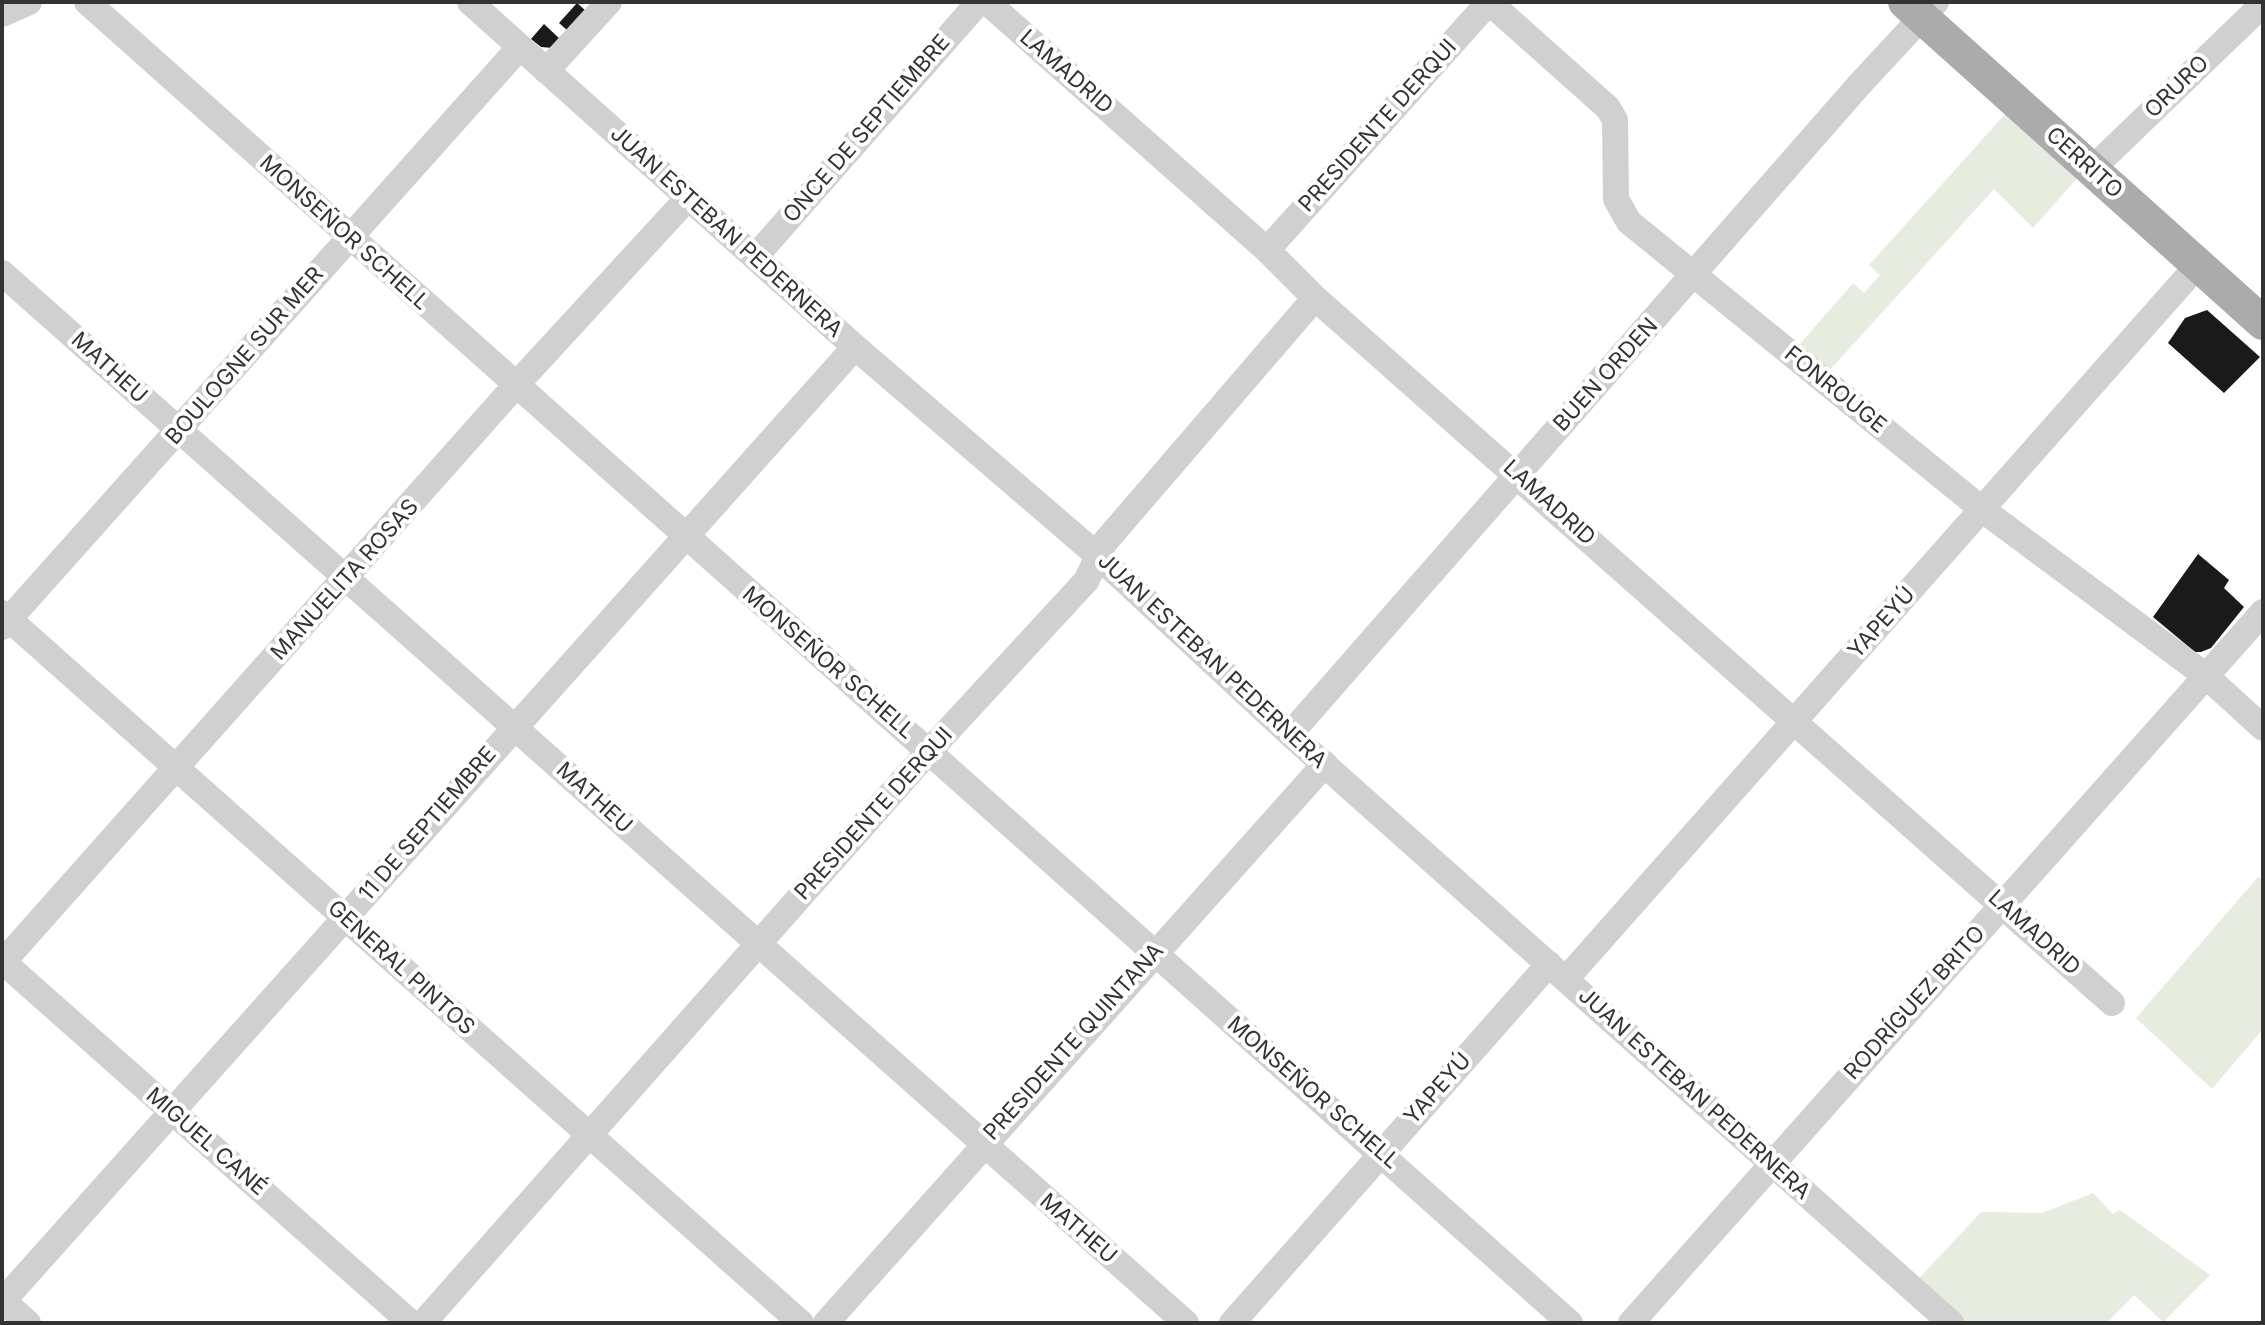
<!DOCTYPE html>
<html>
<head>
<meta charset="utf-8">
<style>
  body { margin:0 }
  #map { position:relative; width:2265px; height:1325px; overflow:hidden; background:#fff; font-family:Inter,sans-serif }
  canvas { display:block }
  .frame { position:absolute; inset:0; border:4px solid #333; pointer-events:none }
</style>
</head>
<body>
<div id="map">
<canvas width="2265" height="1325"></canvas>
<div class="frame"></div>
</div>
<script>
const ctx = document.querySelector('canvas').getContext('2d');
ctx.lineJoin = 'round';
function fill(path, color) { ctx.fillStyle = color; ctx.fill(path, 'evenodd'); }
const poly = rows => new Path2D(rows.map(r => 'M' + r).join(''));
function trace(path, color, width, dash) { ctx.strokeStyle = color; ctx.lineWidth = width; ctx.lineCap = dash ? 'butt' : 'round'; ctx.setLineDash(dash || []); ctx.stroke(path); }
function label(font, color, halo, rows, align = 'center') {
  ctx.font = font + ' Inter,sans-serif'; ctx.lineWidth = 8; ctx.setLineDash([]); ctx.textBaseline = 'middle'; ctx.strokeStyle = halo; ctx.fillStyle = color; for (const [text, x, y, turn = 0] of rows) {
    ctx.save(); ctx.translate(x, y); ctx.rotate((+turn || 0) * Math.PI / 180); ctx.textAlign = isNaN(turn) ? turn : align; if (halo) ctx.strokeText(text, 0, 0); ctx.fillText(text, 0, 0); ctx.restore();
  }
}
fill(poly([
  [2008,111,2080,175,2033,228,1994,189,1829,371,1799,345,1853,283,1864,293,1880,275,1869,265],
  [2258,877,2263,881,2263,1029,2212,1089,2136,1018],
  [2093,1193,2113,1214,2120,1210,2210,1275,2163,1322,2134,1295,2107,1323,1951,1323,1911,1287,1981,1212,2042,1213]
]), '#e6ecdf');
fill(poly([
  [577,3,586,11,568,31,559,23],
  [544,24,561,40,553,48,541,47,531,39],
  [2207,310,2260,357,2224,393,2168,343,2185,318],
  [2198,554,2229,580,2224,588,2244,607,2211,648,2201,652,2195,652,2153,617]
]), '#1a1a1a');
trace(poly([
  [87,2,1570,1323],
  [470,2,855,347,1097,555,1290,734,1951,1323],
  [987,2,1267,250,1315,298,2112,1003],
  [1489,2,1608,108,1615,120,1616,199,1629,222,1983,510,2206,676,2263,728],
  [2,14,29,2],
  [546,71,609,2],
  [2091,170,2263,4],
  [1267,250,1489,2],
  [755,257,979,2],
  [2,273,1186,1323],
  [2,613,801,1323],
  [2,627,519,48],
  [1290,734,1859,85,1936,2],
  [2,961,411,1323],
  [2,963,516,385,688,198],
  [1566,979,2197,266],
  [2,1300,28,1323],
  [2,1302,855,347],
  [423,1323,929,751,1086,581,1105,542,1315,298],
  [826,1323,1325,764],
  [1232,1323,1549,964],
  [1631,1323,2263,612]
]), '#d0d0d0', 26);
trace(poly([
  [1905,2,2263,323]
]), '#ababab', 34);
label('22px', '#333', '#fff', [
  ["LAMADRID",1066,72,41],
  ["ORURO",2177,87,-44],
  ["PRESIDENTE DERQUI",1378,126,-48],
  ["ONCE DE SEPTIEMBRE",867,129,-49],
  ["CERRITO",2084,163,42],
  ["JUAN ESTEBAN PEDERNERA",726,232,42],
  ["MONSEÑOR SCHELL",344,233,42],
  ["BOULOGNE SUR MER",245,356,-49],
  ["MATHEU",109,368,42],
  ["BUEN ORDEN",1606,375,-48],
  ["FONROUGE",1835,390,39],
  ["LAMADRID",1549,503,42],
  ["MANUELITA ROSAS",345,580,-48],
  ["YAPEYÚ",1882,623,-48],
  ["JUAN ESTEBAN PEDERNERA",1212,661,43],
  ["MONSEÑOR SCHELL",828,663,41],
  ["MATHEU",594,798,42],
  ["PRESIDENTE DERQUI",874,814,-48],
  ["11 DE SEPTIEMBRE",428,824,-49],
  ["LAMADRID",2034,933,42],
  ["GENERAL PINTOS",401,968,42],
  ["RODRÍGUEZ BRITO",1915,1003,-48],
  ["PRESIDENTE QUINTANA",1074,1042,-48],
  ["YAPEYÚ",1438,1089,-48],
  ["MONSEÑOR SCHELL",1313,1093,41],
  ["JUAN ESTEBAN PEDERNERA",1694,1094,42],
  ["MIGUEL CANÉ",206,1142,41],
  ["MATHEU",1078,1229,41]
]);
</script>
</body>
</html>
